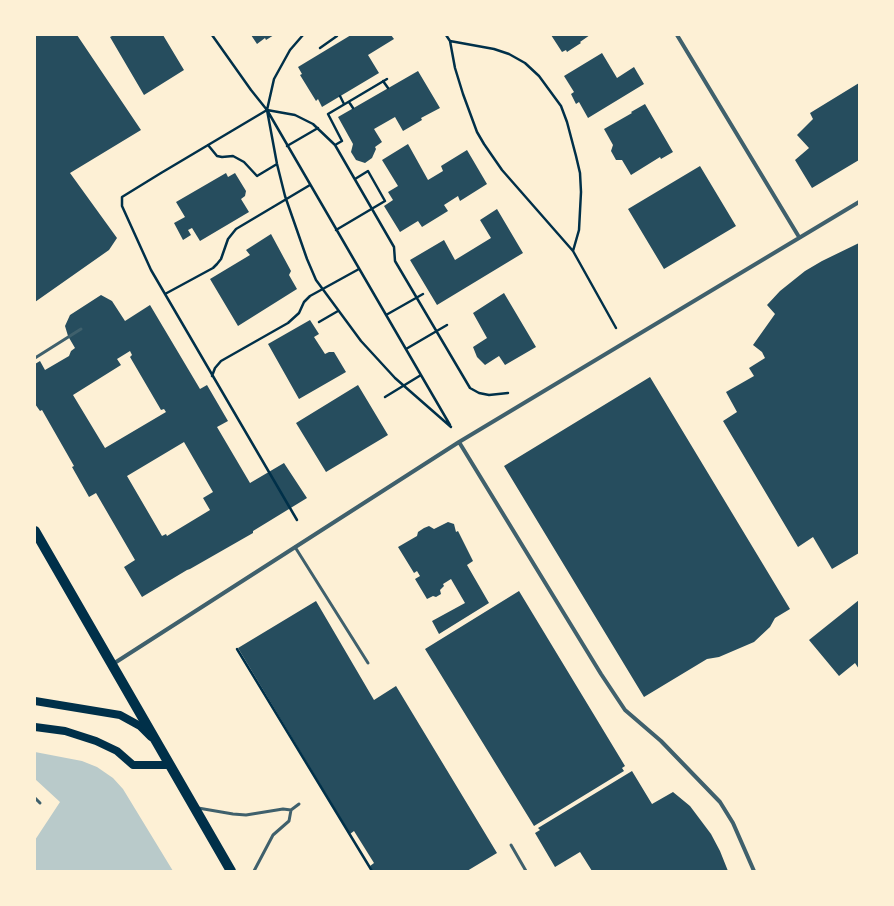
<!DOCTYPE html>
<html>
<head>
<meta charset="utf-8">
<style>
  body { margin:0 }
  #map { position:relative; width:894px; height:906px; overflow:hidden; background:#fdf0d5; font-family:"Archivo Narrow",sans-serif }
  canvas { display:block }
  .frame { position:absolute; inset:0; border:36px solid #fdf0d5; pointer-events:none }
</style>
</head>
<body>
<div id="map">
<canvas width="894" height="906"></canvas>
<div class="frame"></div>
</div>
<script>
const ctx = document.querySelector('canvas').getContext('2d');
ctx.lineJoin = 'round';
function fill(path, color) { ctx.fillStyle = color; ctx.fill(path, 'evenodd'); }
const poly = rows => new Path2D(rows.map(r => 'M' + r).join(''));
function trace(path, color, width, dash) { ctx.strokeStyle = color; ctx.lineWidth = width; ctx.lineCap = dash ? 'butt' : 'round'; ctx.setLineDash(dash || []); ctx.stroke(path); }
fill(poly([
  [35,752,82,761,97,767,113,778,123,789,173,871,35,871,35,840,60,802,35,779]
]), '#b9caca');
fill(poly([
  [35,35,77,35,141,130,70,173,117,238,109,250,35,302],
  [114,35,163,35,184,70,144,95,110,37],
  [251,35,274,35,266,40,265,38,257,44],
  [351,35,391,35,394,39,368,55,379,73,322,107,318,99,316,101,300,75,302,74,298,67],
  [551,35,590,35,580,42,581,43,567,52,566,50,562,52],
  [602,53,617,78,634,67,644,84,588,118,579,102,576,104,571,94,574,92,564,76],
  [418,71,440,108,421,118,422,120,403,131,395,117,374,129,382,142,375,147,376,149,372,158,365,163,356,160,351,152,353,144,338,117],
  [859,83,859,160,812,188,795,160,809,148,797,135,813,119,810,113],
  [645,104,673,152,661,159,660,157,631,175,622,160,616,160,611,151,613,145,604,129,632,113,631,112],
  [408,144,428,180,443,171,441,166,467,150,487,184,460,201,458,196,444,205,448,211,422,227,418,221,400,232,384,206,393,200,388,192,398,186,382,160],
  [700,166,736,226,664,269,628,209],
  [226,173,228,177,235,173,246,191,245,196,241,199,249,212,200,241,192,228,188,230,191,235,183,240,174,223,185,217,176,202],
  [497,209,523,253,437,305,410,260,444,240,455,260,491,238,480,220],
  [271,234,291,271,289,275,297,289,238,326,210,279,250,255,246,250],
  [859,243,859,553,832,569,813,537,798,547,723,421,737,412,726,392,754,376,749,368,765,358,762,352,753,345,775,314,767,305,780,291,805,271,822,261],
  [504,293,536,347,505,365,499,356,485,365,477,357,473,347,487,338,473,313],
  [101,295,112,301,125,321,150,305,200,389,207,385,228,421,217,427,250,483,284,463,307,498,253,531,253,533,190,569,187,570,142,597,124,567,135,560,96,493,89,497,72,467,74,466,42,410,40,411,35,404,35,364,40,361,45,370,69,356,71,351,75,348,68,336,65,326,70,315],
  [130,351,132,355,130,357,161,410,164,409,166,412,105,448,73,395,121,365,117,359],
  [184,442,213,492,203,498,210,510,167,536,166,534,162,536,127,476],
  [310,320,319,334,314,337,325,354,329,352,334,352,346,372,299,399,268,344],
  [650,377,790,609,775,618,770,627,754,642,719,657,707,659,644,697,504,466],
  [358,385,388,435,326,472,296,423],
  [448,522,454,524,456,532,458,531,473,561,467,565,489,603,439,634,432,621,465,603,451,579,443,584,444,586,440,590,441,594,436,597,433,596,427,599,415,579,420,576,417,571,414,573,398,547,417,536,418,532,424,528,429,526,434,529],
  [519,591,625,766,622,768,624,771,534,826,425,649],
  [859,600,859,669,855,663,839,676,809,640],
  [316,601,374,700,396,686,497,853,467,871,373,871,370,866,374,863,354,831,350,834,238,648],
  [632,771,652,804,673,792,690,806,711,834,720,851,728,871,592,871,580,852,555,867,535,833,540,830,538,828]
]), '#264d5e');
trace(poly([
  [212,35,251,90,267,110,450,425],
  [303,35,290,50,274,79,267,110,277,164,285,196,307,259,316,280,361,341,395,378,451,427],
  [446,35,450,41,455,68,463,94,477,132,484,144,502,170,573,251,616,328],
  [450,41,494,49,509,54,525,63,539,76,561,106,567,122,576,156,580,173,581,192,579,230,573,251],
  [320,48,337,36,337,35],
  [383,81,388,88],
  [340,96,344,104],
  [349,102,353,108],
  [208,145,217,156,222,157,233,156,244,162,257,176,277,164],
  [335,145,342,141,328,114,387,79],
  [287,146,318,128],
  [336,230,385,201,368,171,355,179],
  [165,294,213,268,217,264,221,259,228,239,236,229,310,185],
  [386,315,423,294],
  [319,322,338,311],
  [406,349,447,325],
  [212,376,215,368,221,361,288,323,299,313,304,302,310,296,359,269],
  [385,397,421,375],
  [297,520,151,270,122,206,122,197,161,173,267,110,295,115,313,124,335,145,394,247,395,261,470,388,479,393,489,395,508,393],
  [237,649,372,871]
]), '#003049', 2.5);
trace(poly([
  [35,358,81,329],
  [295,547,368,663],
  [35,798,40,803],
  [198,808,233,814,246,815,283,809,291,810],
  [511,845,526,871],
  [254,871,273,835,289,821,291,810,299,804]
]), '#3f606c', 3);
trace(poly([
  [677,35,799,237],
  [459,442,601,674,625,710,661,741,720,802,733,823,754,871],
  [113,664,459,442,859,202]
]), '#3f606c', 4);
trace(poly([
  [35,701,120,715,140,726,151,737],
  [35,727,65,731,96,741,117,751,133,765,170,765]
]), '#003049', 8);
trace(poly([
  [35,531,231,871]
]), '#003049', 10);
</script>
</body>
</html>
